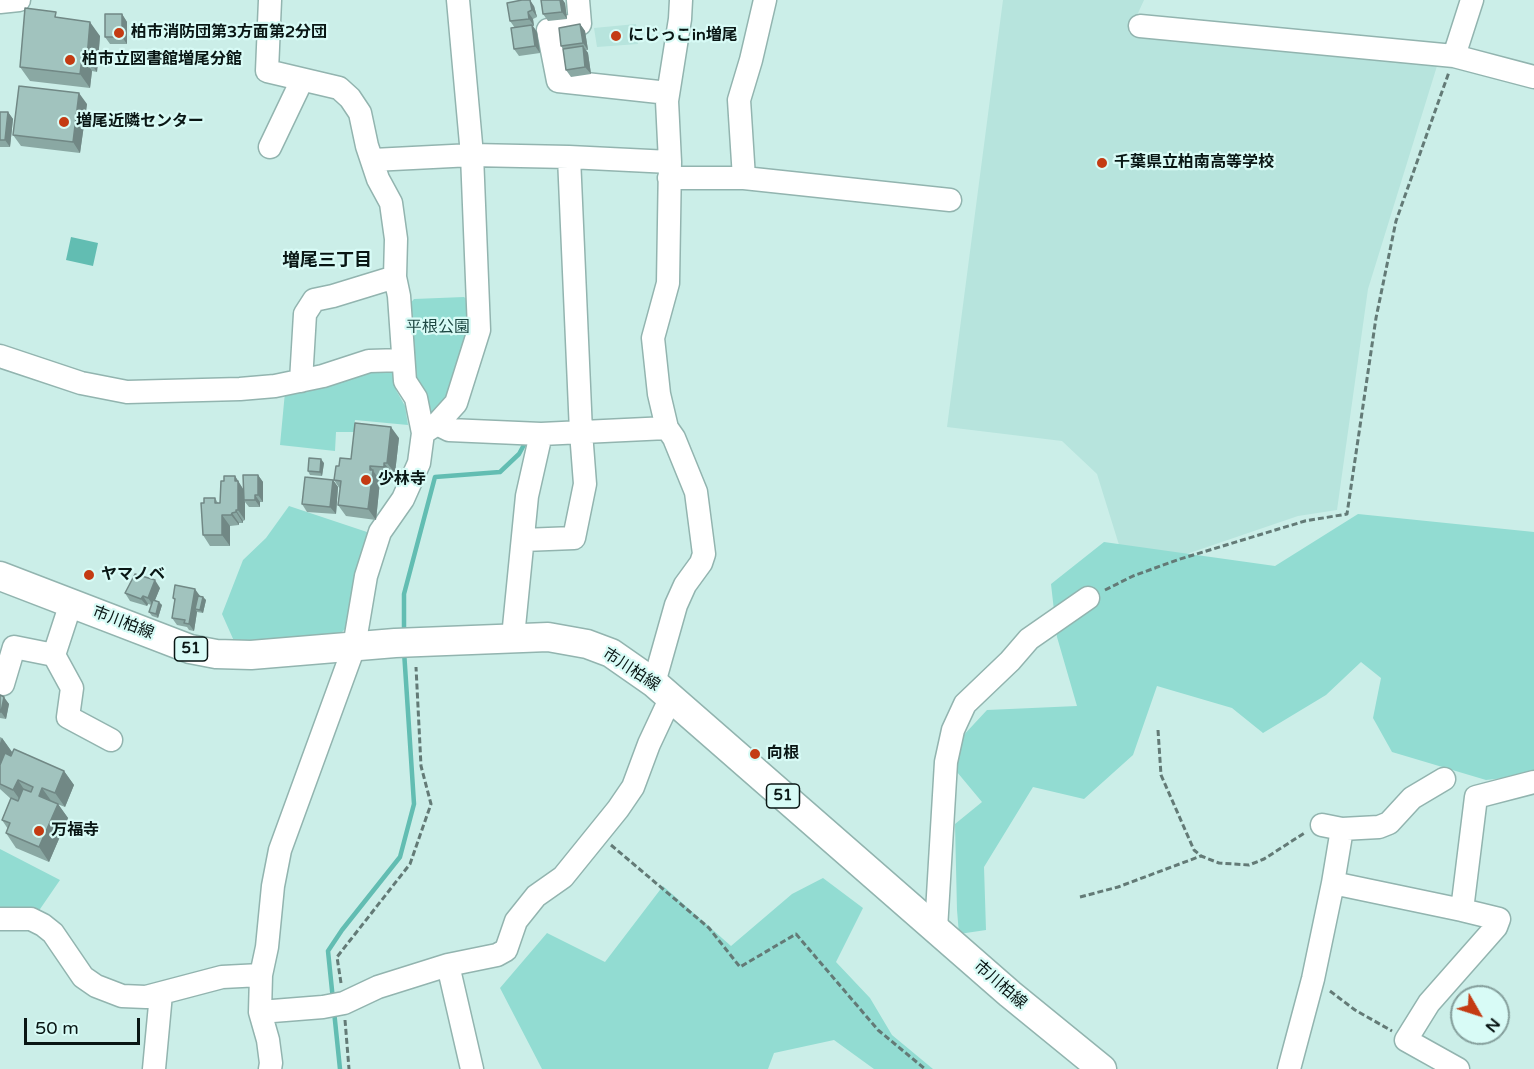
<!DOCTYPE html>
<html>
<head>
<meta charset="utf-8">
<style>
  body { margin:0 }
  #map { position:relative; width:1534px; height:1069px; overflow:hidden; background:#cbeee8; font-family:"Varela Round",sans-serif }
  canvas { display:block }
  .north { position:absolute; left:1450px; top:985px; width:60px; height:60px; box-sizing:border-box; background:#d8fbf6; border:2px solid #859f9c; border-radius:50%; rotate:129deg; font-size:16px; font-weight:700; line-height:24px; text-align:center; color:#091614 }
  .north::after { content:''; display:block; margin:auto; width:21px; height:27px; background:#c43b13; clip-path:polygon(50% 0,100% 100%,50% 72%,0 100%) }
  .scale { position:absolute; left:24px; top:1018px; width:116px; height:27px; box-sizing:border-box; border:3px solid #091614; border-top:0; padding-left:8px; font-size:18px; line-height:21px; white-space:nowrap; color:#091614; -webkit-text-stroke:4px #d8fbf6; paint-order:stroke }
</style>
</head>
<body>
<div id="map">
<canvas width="1534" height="1069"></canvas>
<div class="north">N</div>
<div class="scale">50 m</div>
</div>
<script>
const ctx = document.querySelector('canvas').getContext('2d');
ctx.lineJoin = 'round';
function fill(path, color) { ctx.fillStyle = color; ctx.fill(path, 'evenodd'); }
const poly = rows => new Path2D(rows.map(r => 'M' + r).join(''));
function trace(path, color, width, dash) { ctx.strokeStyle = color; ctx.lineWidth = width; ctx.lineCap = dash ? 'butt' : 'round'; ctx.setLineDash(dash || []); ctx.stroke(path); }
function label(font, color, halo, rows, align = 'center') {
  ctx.font = font + ' "Varela Round","Noto Sans JP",sans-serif'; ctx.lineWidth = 4.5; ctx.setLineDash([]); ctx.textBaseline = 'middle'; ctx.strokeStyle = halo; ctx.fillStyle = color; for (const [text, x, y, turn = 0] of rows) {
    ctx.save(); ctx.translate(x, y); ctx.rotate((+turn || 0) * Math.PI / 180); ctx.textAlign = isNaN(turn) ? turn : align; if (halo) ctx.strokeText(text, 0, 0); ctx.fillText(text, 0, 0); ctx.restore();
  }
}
fill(poly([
  [1003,0,1144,0,1129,33,1437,66,1368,289,1337,510,1298,516,1128,574,1097,474,1062,441,947,427],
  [636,24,638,44,597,47,594,28]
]), '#b7e4dd');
fill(poly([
  [464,297,470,302,467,334,447,399,435,415,427,410,411,378,408,306,414,299],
  [392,367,396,390,405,406,408,425,355,420,354,432,336,432,335,451,280,445,285,392],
  [289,506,370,533,350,624,336,638,234,641,222,614,243,560,266,538],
  [1358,514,1534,532,1534,772,1532,775,1486,780,1392,752,1373,718,1381,678,1361,662,1326,695,1263,733,1232,708,1157,686,1133,755,1084,799,1033,787,984,867,986,930,959,934,957,910,955,824,982,802,957,772,960,739,987,710,1077,706,1057,637,1051,584,1104,542,1275,566],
  [0,849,60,880,38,912,0,911],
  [823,878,863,908,836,962,870,998,892,1035,933,1069,874,1069,834,1040,774,1053,768,1069,542,1069,500,988,547,933,605,962,663,886,731,946,792,894]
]), '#92dcd2');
fill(poly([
  [71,237,98,243,93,266,66,260]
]), '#62bdb2');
trace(poly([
  [404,634,404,594,435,477,500,472,519,454,525,443],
  [333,1000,328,951,342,930,400,857,414,804,404,651],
  [334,1011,340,1069]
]), '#62bdb2', 4.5);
const minor = poly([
  [270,0,267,71,339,88,350,98,360,113,367,146,378,179,391,203,396,239,395,277,399,296,405,381,416,398,423,433],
  [578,0,580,24,548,30,558,81,668,93],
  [0,2,19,0],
  [1140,26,1454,56,1534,77],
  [1454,56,1472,0],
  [270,147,302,80],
  [373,160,472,155,569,157,670,162],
  [669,178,744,178,950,200],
  [744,178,739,100,751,60,765,0],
  [0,356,81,383,127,392,240,389,275,386,323,376,369,361,403,360],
  [301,381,305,314,314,300,333,296,395,277],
  [437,424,449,430,541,434,667,428],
  [523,540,574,538,585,484,581,432,569,157],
  [71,603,54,655,72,688,68,717,111,740],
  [513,637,527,496,541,434],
  [0,683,3,684,14,647,54,655],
  [654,683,676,605,685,585,701,563,704,554,696,492,674,438,667,428,659,394,653,338,668,283,670,162,667,101,680,19,681,0],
  [1322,825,1342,829,1379,827,1389,823,1412,798,1444,779],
  [1333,883,1462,910,1476,797,1534,782],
  [0,919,31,919,43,925,53,933,83,977,96,986,122,996,146,997,222,977,261,975],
  [936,929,946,762,953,730,965,704,1010,661,1029,639,1088,598],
  [448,965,472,1069],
  [260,1012,323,1007,344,1003,378,987,448,965,497,955,506,950,516,921,536,896,563,877,618,809,633,787,649,744,671,697],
  [154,1069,161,994],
  [270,1069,271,1063,268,1040,260,1012,261,975,267,947,273,886,280,850,354,647,366,576,380,532,403,499,419,463,423,433,437,424,456,403,479,330,472,155,458,0],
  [1289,1069,1313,979,1333,883,1342,829],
  [1458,1069,1406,1040,1429,1003,1496,927,1499,919,1462,910]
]);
const major = poly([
  [0,576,190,649,216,654,251,655,395,643,548,637,587,644,611,653,654,683,1010,994,1102,1069]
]);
trace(minor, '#92b4af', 25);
trace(major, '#92b4af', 31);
trace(poly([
  [1105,590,1133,576,1177,560,1305,521,1347,514,1376,318,1396,221,1449,72],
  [1158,730,1161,775,1194,850,1201,856,1219,863,1249,865,1264,859,1306,832],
  [611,845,709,928,740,967,796,934,878,1030,925,1069],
  [1080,897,1118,887,1201,856],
  [341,983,337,957,410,864,431,804,421,766,416,667],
  [1330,991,1355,1010,1392,1031],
  [345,1020,349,1069]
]), '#637a76', 3, [6, 3]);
trace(minor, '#fff', 22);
trace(major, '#fff', 28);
fill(poly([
  [565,3,567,19,548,21,543,14],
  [534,6,537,17,533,19,534,26,533,26,537,32,540,53,519,56,514,49,515,28,510,21],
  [122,14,127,22,127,44,110,44,105,37],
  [59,17,100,36,97,72,92,71,90,88,30,81,20,67],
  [580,24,585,31,588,50,586,50,588,53,591,74,571,77,566,70,563,49,561,46],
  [87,104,80,153,21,146,13,135],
  [0,112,8,112,13,119,10,147,0,147],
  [399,438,395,473,392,473,391,478,378,477,380,481,376,520,346,516,338,505,340,489,334,480,339,466,351,459],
  [324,463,322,476,310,475,308,471],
  [258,475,263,482,263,502,260,502,260,507,249,507,245,502,245,520,243,521,243,523,239,523,239,525,230,526,230,546,210,546,203,535,204,503,215,498,218,503,220,503,235,476,243,489],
  [333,480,338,487,336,514,307,512,302,504],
  [160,588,155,600,162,605,158,618,152,616,149,612,152,605,148,604,147,606,130,601,125,593],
  [200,596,203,597,206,600,203,613,197,612,194,631,189,630,187,627,177,625,172,618,175,601,173,598],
  [0,695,9,704,6,719,0,718],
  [0,737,2,738,12,752,64,771,74,785,65,807,52,802,58,804,68,818,49,862,16,848,6,833,8,829,2,820,11,799,0,789]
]), '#8aa8a3');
fill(poly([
  [530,0,534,6,537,17,532,10],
  [560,0,563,0,565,3,567,19,562,12],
  [528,12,533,19,534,26,529,19],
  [122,14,127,22,127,44,122,37],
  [90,22,100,36,97,72,87,58],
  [580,24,585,31,588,50,583,43],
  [532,25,537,32,540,53,535,46],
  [583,46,588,53,591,74,585,67],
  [82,57,92,71,90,88,80,74],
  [79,93,87,104,80,153,73,142],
  [8,112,13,119,10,147,5,140],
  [391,427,399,438,395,473,387,463],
  [321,459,324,463,322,476,320,472],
  [384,463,392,473,391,478,384,467],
  [370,466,380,481,376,520,368,509],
  [258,475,263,482,263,502,258,495],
  [235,476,245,492,244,500,245,502,245,520,238,510],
  [333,480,338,487,336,514,330,507],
  [255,495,260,502,260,507,255,500],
  [236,510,243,521,243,523,236,512],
  [232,513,239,523,239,525,231,515],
  [222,515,230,526,230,546,222,535],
  [155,580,160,588,153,605,148,598],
  [195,589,200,596,195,609,197,612,194,631,189,624],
  [143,596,148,604,147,606,141,599],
  [203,597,206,600,203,613,200,610],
  [159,602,162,605,158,618,156,614],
  [4,697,9,704,6,719,1,712],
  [2,738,12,752,2,776,0,774,0,743],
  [64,771,74,785,65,807,55,793],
  [18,780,27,794,23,804,13,790],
  [42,788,52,802,39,796],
  [58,804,68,818,49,862,39,847]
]), '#718885');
const building = poly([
  [522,0,530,0,532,10,528,12,529,19,510,21,507,3,522,0],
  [541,0,560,0,562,12,543,14,541,0],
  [25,8,56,12,55,17,90,22,87,58,82,57,80,74,20,67,25,8],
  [105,14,122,14,122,37,105,37,105,14],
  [580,24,583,43,561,46,559,28,580,24],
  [532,25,535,46,514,49,511,28,532,25],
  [583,46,585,67,566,70,563,49,583,46],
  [19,86,79,93,73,142,13,135,19,86],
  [0,112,8,112,5,140,0,140,0,112],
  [355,423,391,427,387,463,384,463,384,467,370,466,370,470,373,470,368,509,338,505,341,481,334,480,336,466,339,466,340,458,351,459,355,423],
  [309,458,321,459,320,472,308,471,309,458],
  [243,475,258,475,258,495,255,495,255,500,244,500,243,475],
  [224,476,235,476,235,481,238,481,238,510,236,510,236,512,232,513,231,515,222,515,222,535,203,535,201,503,204,503,204,498,215,498,215,503,220,503,221,481,224,481,224,476],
  [305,477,333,480,330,507,302,504,305,477],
  [135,574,155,580,148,598,143,596,141,599,125,593,135,574],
  [175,585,195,589,189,624,184,623,185,620,172,618,175,599,173,598,175,585],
  [198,596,203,597,200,610,195,609,198,596],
  [153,600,159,602,156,614,149,612,153,600],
  [0,695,4,697,1,712,0,712,0,695],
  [14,749,64,771,55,793,42,788,39,796,58,804,39,847,6,833,10,823,2,820,11,798,18,801,23,789,31,792,33,787,18,780,13,790,0,784,0,765,5,753,11,756,14,749]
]);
fill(building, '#a1c3be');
trace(building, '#718885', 1.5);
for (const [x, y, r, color] of [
  [119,33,6,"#c43b13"],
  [616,36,6,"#c43b13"],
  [70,60,6,"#c43b13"],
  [64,122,6,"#c43b13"],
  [1102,163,6,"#c43b13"],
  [366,480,6,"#c43b13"],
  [89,575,6,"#c43b13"],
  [755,754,6,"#c43b13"],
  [39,831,6,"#c43b13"]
]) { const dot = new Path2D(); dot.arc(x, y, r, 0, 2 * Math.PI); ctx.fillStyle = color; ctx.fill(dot); trace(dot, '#d8fbf6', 2); }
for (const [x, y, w] of [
  [191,649,33],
  [783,796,33]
]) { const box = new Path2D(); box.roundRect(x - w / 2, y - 12, w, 24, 4.5); ctx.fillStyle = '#d8fbf6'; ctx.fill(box); trace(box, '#091614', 1.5); }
label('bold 15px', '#091614', null, [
  ["51",191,649],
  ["51",783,796]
]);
label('bold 16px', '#091614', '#d8fbf6', [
  ["柏市消防団第3方面第2分団",131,33],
  ["にじっこin増尾",628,36],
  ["柏市立図書館増尾分館",82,60],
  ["増尾近隣センター",76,122],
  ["千葉県立柏南高等学校",1114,163],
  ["少林寺",378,480],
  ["ヤマノベ",101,575],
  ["向根",767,754],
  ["万福寺",51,831]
], 'left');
label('16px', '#1d4742', '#d8fbf6', [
  ["平根公園",438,328]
]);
label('16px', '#091614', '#d8fbf6', [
  ["市川柏線",123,623,21],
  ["市川柏線",631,670,33],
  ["市川柏線",1000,985,41]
]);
label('bold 18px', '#091614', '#d8fbf6', [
  ["増尾三丁目",327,261]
]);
</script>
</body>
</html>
